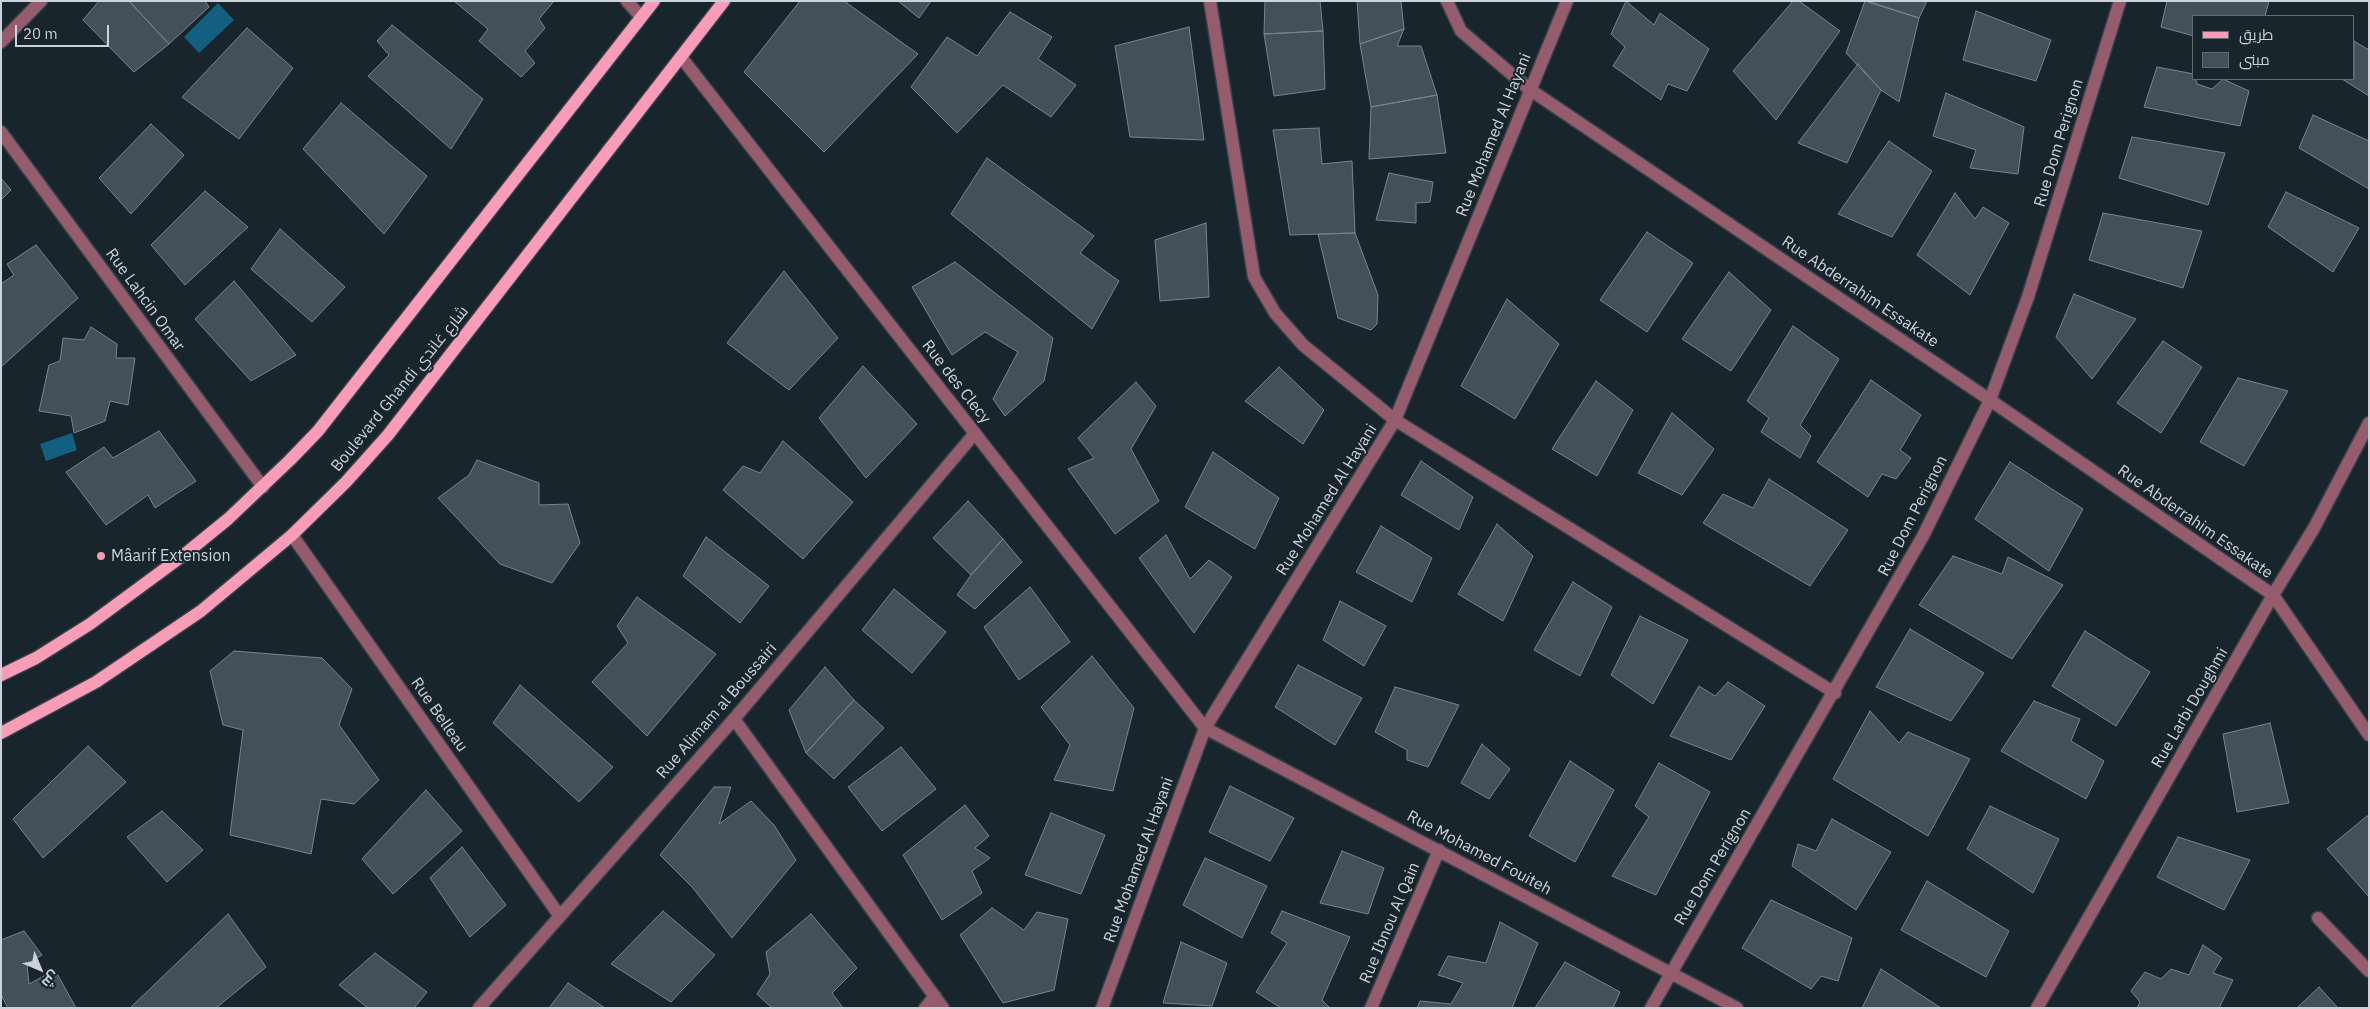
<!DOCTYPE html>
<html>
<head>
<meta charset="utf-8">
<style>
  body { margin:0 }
  #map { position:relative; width:2370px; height:1009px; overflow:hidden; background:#18252c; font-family:"IBM Plex Sans",Cairo,sans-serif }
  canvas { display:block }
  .frame { position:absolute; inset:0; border:2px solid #cbd3d8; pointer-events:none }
  .legend { position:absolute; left:2192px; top:15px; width:162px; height:65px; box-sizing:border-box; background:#18252c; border:1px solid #606b71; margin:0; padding:6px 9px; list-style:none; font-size:15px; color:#cbd3d8 }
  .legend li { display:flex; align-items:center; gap:10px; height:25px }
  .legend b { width:25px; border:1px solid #606b71 }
  .north { position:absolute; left:15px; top:944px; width:50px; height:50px; -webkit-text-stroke:4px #18252c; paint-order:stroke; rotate:135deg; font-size:14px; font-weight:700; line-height:20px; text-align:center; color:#cbd3d8 }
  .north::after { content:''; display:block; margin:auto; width:18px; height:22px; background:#cbd3d8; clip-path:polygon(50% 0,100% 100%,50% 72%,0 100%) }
  .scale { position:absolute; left:15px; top:25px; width:94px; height:22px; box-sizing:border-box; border:2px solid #cbd3d8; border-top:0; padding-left:6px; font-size:15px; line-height:18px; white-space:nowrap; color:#cbd3d8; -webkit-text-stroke:4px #18252c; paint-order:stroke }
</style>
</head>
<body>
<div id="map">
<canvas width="2370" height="1009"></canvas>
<div class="frame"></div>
<ul class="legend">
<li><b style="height:6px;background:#f99cb7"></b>طريق</li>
<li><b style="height:14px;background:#435059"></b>مبنى</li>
</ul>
<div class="north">ش</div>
<div class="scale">20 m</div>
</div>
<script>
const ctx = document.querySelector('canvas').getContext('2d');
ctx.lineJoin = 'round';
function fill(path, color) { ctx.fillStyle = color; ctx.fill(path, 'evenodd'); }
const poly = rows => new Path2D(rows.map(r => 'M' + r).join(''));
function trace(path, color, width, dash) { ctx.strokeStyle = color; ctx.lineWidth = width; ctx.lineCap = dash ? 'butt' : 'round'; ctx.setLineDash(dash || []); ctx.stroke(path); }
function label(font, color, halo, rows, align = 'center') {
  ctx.font = font + ' "IBM Plex Sans",Cairo,sans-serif'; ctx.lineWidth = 4; ctx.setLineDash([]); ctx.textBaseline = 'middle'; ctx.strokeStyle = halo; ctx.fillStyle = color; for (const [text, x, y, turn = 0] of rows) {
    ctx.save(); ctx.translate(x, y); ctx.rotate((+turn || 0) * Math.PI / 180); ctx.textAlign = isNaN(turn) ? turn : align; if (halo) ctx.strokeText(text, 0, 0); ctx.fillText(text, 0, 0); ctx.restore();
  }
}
fill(poly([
  [218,3,234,20,199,53,184,37],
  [72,433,77,450,46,461,40,444]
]), '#135f81');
const building = poly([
  [99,1,129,1,169,44,134,72,83,20,99,1],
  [129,1,205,1,209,7,169,44,129,1],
  [454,1,554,1,539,19,545,28,525,51,535,63,521,77,479,41,488,29,454,1],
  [800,1,844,1,918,54,824,152,744,72,800,1],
  [898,1,931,1,919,18,898,1],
  [1265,1,1320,1,1323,31,1264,34,1265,1],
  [1357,1,1401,1,1404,29,1360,44,1357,1],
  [1626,1,1654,25,1660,13,1709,49,1687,91,1668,84,1661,100,1613,66,1625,47,1611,34,1626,1],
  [1793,1,1799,1,1840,31,1776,120,1733,71,1793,1],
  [1865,1,1919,18,1899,102,1881,90,1846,53,1865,1],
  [1867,1,1927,1,1919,18,1867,1],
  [2167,1,2269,1,2265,16,2194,16,2194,36,2161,27,2167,1],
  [1976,11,2051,40,2036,81,1963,60,1976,11],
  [1010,12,1052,37,1038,59,1076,85,1051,117,1003,85,957,133,911,87,947,37,977,56,1010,12],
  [392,25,483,99,451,149,368,76,389,55,377,41,392,25],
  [1189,27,1204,140,1130,137,1115,46,1189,27],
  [247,28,293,68,239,139,182,97,247,28],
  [1404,29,1397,46,1421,46,1437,95,1371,107,1360,44,1404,29],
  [1323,31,1325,89,1274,96,1264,34,1323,31],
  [2354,41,2369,50,2369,96,2342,79,2354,79,2354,41],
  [1858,64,1881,90,1847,163,1798,143,1858,64],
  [2157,67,2194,74,2197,84,2212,89,2223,79,2249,91,2240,126,2144,107,2157,67],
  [1946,93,2024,127,2018,174,1970,168,1976,150,1933,136,1946,93],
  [1437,95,1446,153,1369,159,1371,107,1437,95],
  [341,103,427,176,384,234,303,149,341,103],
  [2313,115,2369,141,2369,189,2299,148,2313,115],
  [151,124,184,155,131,214,99,178,151,124],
  [1319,128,1322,164,1352,161,1355,233,1290,235,1273,130,1319,128],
  [2132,137,2225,153,2208,205,2119,178,2132,137],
  [1889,141,1932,171,1892,237,1838,214,1889,141],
  [987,158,1094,236,1080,253,1119,281,1092,329,951,214,987,158],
  [1389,173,1433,182,1430,202,1416,203,1416,223,1376,220,1389,173],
  [1,178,11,190,1,200,1,178],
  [205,191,248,227,185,285,151,245,205,191],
  [2286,192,2359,228,2333,272,2268,227,2286,192],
  [1955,193,1975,219,1983,207,2009,223,1970,295,1917,255,1955,193],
  [2103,213,2202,231,2183,288,2089,260,2103,213],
  [1206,223,1209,297,1160,301,1155,240,1206,223],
  [280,229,345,287,312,322,251,269,280,229],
  [1647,232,1693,263,1647,332,1600,300,1647,232],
  [1355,233,1378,295,1377,324,1371,330,1338,318,1318,234,1355,233],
  [36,245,78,298,1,367,1,284,14,275,7,264,36,245],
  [955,262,1053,338,1044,381,1005,416,993,399,1018,352,985,332,952,355,912,287,955,262],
  [784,271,838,338,789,390,727,343,784,271],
  [1729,272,1771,310,1731,371,1682,339,1729,272],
  [234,281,296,355,251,381,195,319,234,281],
  [2074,294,2136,319,2092,379,2056,337,2074,294],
  [1507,299,1559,344,1515,419,1461,386,1507,299],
  [1793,326,1839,359,1800,425,1811,436,1800,458,1761,432,1769,418,1747,401,1793,326],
  [91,327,117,344,116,358,135,358,128,405,110,401,105,421,74,433,71,416,39,411,49,365,60,361,63,338,84,340,91,327],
  [2163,341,2202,367,2161,433,2117,403,2163,341],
  [863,366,917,424,866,478,819,418,863,366],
  [1279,367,1324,410,1303,444,1245,401,1279,367],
  [2238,378,2288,391,2244,466,2200,442,2238,378],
  [1871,380,1921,415,1900,450,1911,458,1896,479,1882,474,1868,497,1817,462,1871,380],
  [1596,381,1633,410,1597,476,1552,449,1596,381],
  [1136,382,1156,406,1131,449,1159,501,1115,534,1068,469,1094,458,1078,438,1136,382],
  [1672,413,1714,449,1682,495,1638,473,1672,413],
  [159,431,196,481,155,508,148,495,106,525,66,472,104,447,113,458,159,431],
  [783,441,853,502,803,559,723,490,743,466,760,473,783,441],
  [1213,452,1279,498,1255,549,1185,507,1213,452],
  [477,460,539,483,539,505,568,504,580,543,552,583,500,564,438,498,469,475,477,460],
  [1421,461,1473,497,1459,530,1401,495,1421,461],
  [2010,462,2083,509,2049,571,1975,519,2010,462],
  [1769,479,1848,530,1810,586,1703,523,1723,494,1753,508,1769,479],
  [968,501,1003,539,971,575,933,538,968,501],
  [1497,524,1533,556,1503,621,1458,594,1497,524],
  [1381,526,1432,558,1412,602,1356,572,1381,526],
  [1166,535,1190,579,1209,560,1232,577,1194,633,1139,558,1166,535],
  [706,537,769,586,740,623,683,576,706,537],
  [1003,539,1022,562,975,609,957,595,971,575,1003,539],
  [1953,556,2002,574,2008,557,2063,585,2012,659,1919,605,1953,556],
  [1573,582,1612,607,1580,676,1534,650,1573,582],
  [1030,587,1070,642,1019,680,984,627,1030,587],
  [894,589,946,632,912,673,862,630,894,589],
  [637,597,716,654,647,736,592,682,628,643,617,626,637,597],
  [1340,601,1386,626,1364,666,1323,640,1340,601],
  [1640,616,1688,640,1653,704,1611,675,1640,616],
  [1910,629,1984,673,1951,721,1876,687,1910,629],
  [2085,631,2150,672,2116,726,2052,686,2085,631],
  [234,651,322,658,352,689,339,725,379,780,354,804,321,799,311,854,230,835,243,730,223,725,210,671,234,651],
  [1092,656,1134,708,1113,791,1054,780,1070,745,1041,707,1092,656],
  [1298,665,1362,698,1335,745,1275,707,1298,665],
  [825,667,854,700,806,753,789,710,825,667],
  [1728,682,1765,706,1731,760,1670,736,1699,686,1715,696,1728,682],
  [520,685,613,767,579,802,493,723,520,685],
  [1395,687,1459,705,1428,767,1407,760,1407,750,1375,732,1395,687],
  [854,700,884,728,834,779,806,753,854,700],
  [2034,701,2080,719,2071,741,2104,761,2086,799,2001,751,2034,701],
  [1870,711,1899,743,1908,732,1970,759,1928,836,1833,779,1870,711],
  [2270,723,2289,803,2237,812,2223,734,2270,723],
  [1482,744,1510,769,1489,799,1461,783,1482,744],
  [88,746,126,782,43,858,13,819,88,746],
  [901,747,936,789,882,831,848,787,901,747],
  [1570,761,1614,790,1575,862,1529,836,1570,761],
  [1659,763,1710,792,1656,895,1612,876,1649,817,1635,806,1659,763],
  [1230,786,1294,818,1270,861,1209,832,1230,786],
  [714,787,731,787,719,824,751,801,774,825,796,860,732,938,693,888,660,855,714,787],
  [426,790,462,831,393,894,362,859,426,790],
  [965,805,989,836,975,848,990,858,972,871,982,893,942,920,903,855,965,805],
  [1990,806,2059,839,2033,893,1967,849,1990,806],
  [162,811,203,850,167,882,127,837,162,811],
  [1051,813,1105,835,1081,894,1025,875,1051,813],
  [2367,816,2369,817,2369,897,2327,849,2367,816],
  [1832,819,1891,852,1856,910,1792,866,1798,844,1816,851,1832,819],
  [2178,837,2250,860,2224,910,2157,877,2178,837],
  [462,847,506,905,470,937,430,878,462,847],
  [1342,851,1384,868,1368,914,1320,903,1342,851],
  [1205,858,1267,886,1242,938,1183,905,1205,858],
  [1927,881,2009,931,1986,977,1901,930,1927,881],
  [1771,900,1852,938,1838,981,1821,976,1811,989,1742,948,1771,900],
  [992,908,1024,930,1037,912,1068,919,1054,990,1003,1003,960,935,992,908],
  [663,911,715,955,671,1002,611,964,663,911],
  [1282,911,1350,937,1322,1000,1330,1008,1281,1008,1256,992,1287,943,1271,933,1282,911],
  [228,914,266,967,216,1008,130,1008,228,914],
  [811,914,857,968,832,993,843,1008,772,1008,757,994,770,974,766,952,811,914],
  [1500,922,1538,943,1512,1008,1417,1008,1420,1001,1451,1004,1463,983,1438,975,1448,956,1486,963,1500,922],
  [24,931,42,955,27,964,29,984,55,970,76,1008,8,1008,1,995,1,940,24,931],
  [1181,942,1227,963,1212,1006,1163,1003,1181,942],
  [2203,945,2222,958,2213,973,2233,980,2219,1008,2137,1008,2140,1002,2131,991,2145,972,2161,979,2171,969,2189,975,2203,945],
  [375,953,427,992,414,1008,368,1008,339,985,375,953],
  [1565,962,1620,992,1613,1008,1535,1008,1565,962],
  [1881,969,1941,1008,1862,1008,1881,969],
  [568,983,605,1008,549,1008,568,983],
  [2319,987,2338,1008,2297,1008,2319,987]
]);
fill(building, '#435059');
trace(building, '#76858e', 1);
const minor = poly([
  [627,1,641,17],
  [1210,1,1254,277,1275,313,1303,345,1395,420,1835,693],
  [1447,1,1461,31,1529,89,1990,400,2273,595,2369,735],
  [1,42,41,1],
  [681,57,1205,728,1737,1008],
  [1,132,263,487],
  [292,535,559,915],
  [734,719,943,1008],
  [2318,918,2369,971],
  [479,1008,734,719,975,433],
  [925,1008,935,996],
  [1102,1008,1205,728,1395,420,1567,1],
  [1371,1008,1439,850],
  [1651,1008,1923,536,1990,400,2028,297,2120,1],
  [2037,1008,2273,595,2314,528,2369,423]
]);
const major = poly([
  [1,675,36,658,90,624,185,554,228,519,290,460,318,431,654,1],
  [1,733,96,682,201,611,292,535,346,482,388,435,724,1]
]);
trace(minor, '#354148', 15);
trace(major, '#354148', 15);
trace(minor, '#945c6c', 12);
trace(major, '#f99cb7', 12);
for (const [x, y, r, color] of [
  [101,556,5,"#f19ab3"]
]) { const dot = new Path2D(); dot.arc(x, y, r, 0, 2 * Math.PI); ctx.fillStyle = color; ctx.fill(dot); trace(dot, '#18252c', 2); }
label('16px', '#cbd3d8', '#18252c', [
  ["Rue Mohamed Al Hayani",1494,135,-68],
  ["Rue Dom Perignon",2059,143,-73],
  ["Rue Abderrahim Essakate",1860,292,34],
  ["Rue Lahcin Omar",145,300,54],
  ["Rue des Clecy",956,382,52],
  ["Boulevard Ghandi شارع غاندي",400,389,-51],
  ["Rue Mohamed Al Hayani",1327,500,-58],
  ["Rue Dom Perignon",1913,516,-63],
  ["Rue Abderrahim Essakate",2195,522,35],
  ["Rue Larbi Doughmi",2190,708,-60],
  ["Rue Alimam al Boussairi",717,711,-49],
  ["Rue Belleau",439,715,55],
  ["Rue Mohamed Fouiteh",1479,853,28],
  ["Rue Mohamed Al Hayani",1139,860,-70],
  ["Rue Dom Perignon",1713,867,-59],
  ["Rue Ibnou Al Qain",1390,923,-67]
]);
label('16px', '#cbd3d8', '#18252c', [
  ["Mâarif Extension",111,556]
], 'left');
</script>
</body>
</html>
